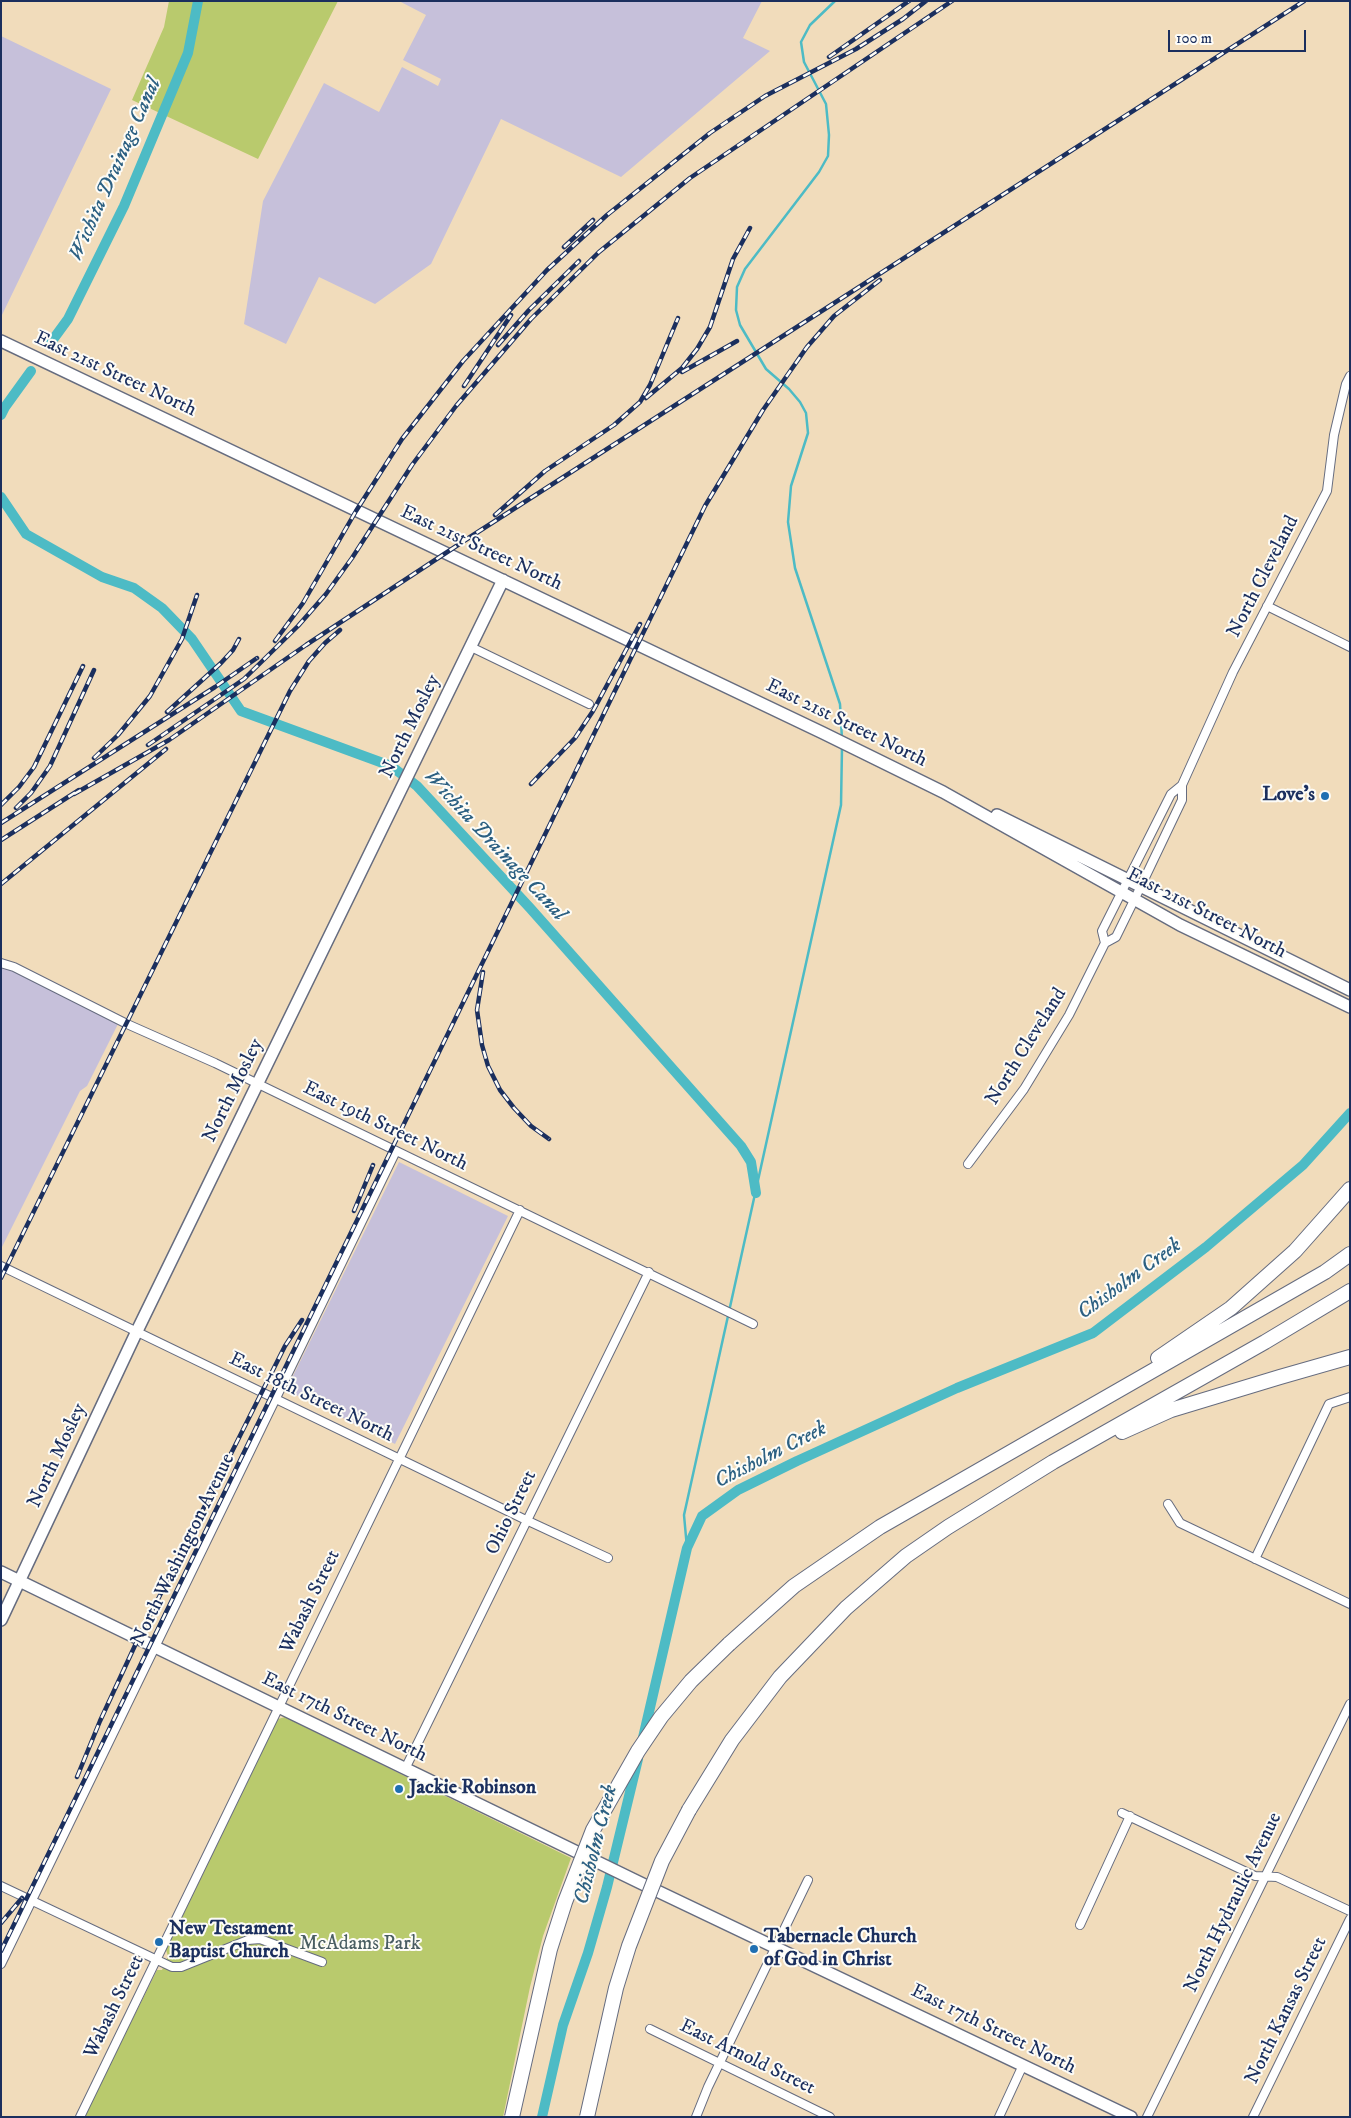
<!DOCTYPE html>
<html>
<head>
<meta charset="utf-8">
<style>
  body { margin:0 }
  #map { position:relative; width:1351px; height:2118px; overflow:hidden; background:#f1dcbb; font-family:"IM FELL DW Pica",serif }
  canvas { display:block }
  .frame { position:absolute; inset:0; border:2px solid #1b2f5e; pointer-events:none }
  .scale { position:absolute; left:1168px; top:30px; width:138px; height:22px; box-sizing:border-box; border:2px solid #1b2f5e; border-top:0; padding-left:6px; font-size:15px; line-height:18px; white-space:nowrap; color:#1b2f5e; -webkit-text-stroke:4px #fdfcf7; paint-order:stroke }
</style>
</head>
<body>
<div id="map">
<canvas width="1351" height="2118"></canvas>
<div class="frame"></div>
<div class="scale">100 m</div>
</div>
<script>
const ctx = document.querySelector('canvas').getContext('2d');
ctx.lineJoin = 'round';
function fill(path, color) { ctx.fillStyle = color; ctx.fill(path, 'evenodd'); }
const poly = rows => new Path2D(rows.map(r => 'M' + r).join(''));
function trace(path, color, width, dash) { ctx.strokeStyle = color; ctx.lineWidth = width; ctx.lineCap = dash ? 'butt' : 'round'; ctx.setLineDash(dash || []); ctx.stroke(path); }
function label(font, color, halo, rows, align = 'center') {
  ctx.font = font + ' "IM FELL DW Pica",serif'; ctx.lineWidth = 4; ctx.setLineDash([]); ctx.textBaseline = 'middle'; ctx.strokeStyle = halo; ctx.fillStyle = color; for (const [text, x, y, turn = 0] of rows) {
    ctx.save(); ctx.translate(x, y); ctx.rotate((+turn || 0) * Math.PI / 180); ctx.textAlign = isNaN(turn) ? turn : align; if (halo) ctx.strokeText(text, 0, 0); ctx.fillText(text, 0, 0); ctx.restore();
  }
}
fill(poly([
  [399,1,762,1,743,38,770,51,621,177,501,119,431,264,375,304,319,277,286,344,244,324,263,201,324,83,379,112,402,67,438,86,441,79,403,60,426,15],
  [1,36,111,89,1,317],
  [1,965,118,1024,87,1086,80,1091,1,1249],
  [399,1162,508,1216,395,1444,286,1390]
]), '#c6c0da');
fill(poly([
  [169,1,338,1,258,159,132,100,164,27],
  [285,1717,571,1858,543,1936,530,1987,503,2117,84,2117,157,1970,162,1970,168,1956,166,1950,278,1719]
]), '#b9ca6d');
trace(poly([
  [835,1,810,25,801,42,804,62,826,104,829,135,828,156,819,172,745,269,737,287,736,310,740,325,766,369,789,389,800,402,806,413,808,433,791,486,788,522,795,568,840,704,842,739],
  [687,1548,684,1515,841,805,842,747]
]), '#4dbbc5', 2.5);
trace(poly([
  [49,345,68,319,124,206,188,53,198,1],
  [1,415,5,407,31,371],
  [1,497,26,534,102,577,134,588,162,608,192,639,241,711,391,766,417,786,530,908,741,1146,751,1162,756,1193],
  [642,1742,687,1548,702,1516,738,1490,797,1461,957,1388,1093,1333,1206,1247,1303,1165,1350,1113],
  [542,2117,563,2025,588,1953,607,1887,638,1759]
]), '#4dbbc5', 10);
const street = poly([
  [1267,606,1350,647],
  [471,647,589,704],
  [1105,943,1102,931,1171,794,1182,785],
  [1,963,14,967,127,1024,215,1063,753,1324],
  [968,1164,1024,1089,1069,1015,1105,943,1116,937,1141,886,1182,800,1182,785,1233,672,1327,491,1334,435,1346,384,1350,376],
  [1,1266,526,1520,608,1558],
  [1168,1504,1180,1523,1350,1604],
  [1255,1559,1329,1404,1350,1397],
  [405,1769,649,1272],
  [1122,1813,1255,1876,1277,1877,1350,1911],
  [1,1886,172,1967,181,1967,248,1940,260,1939,322,1962],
  [1080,1925,1130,1816],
  [1,1964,396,1151],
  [650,2029,830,2117],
  [80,2117,520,1210],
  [696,2117,708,2087,808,1880],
  [999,2117,1023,2065],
  [1147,2117,1350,1704],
  [1253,2117,1350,1919]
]);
const secondary = poly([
  [1,341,823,733,943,792,1180,925,1350,1007],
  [997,815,1350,990],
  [1,1572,655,1890,1131,2117],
  [1,1620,137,1331,503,580]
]);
const highway = poly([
  [1158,1358,1231,1308,1295,1251,1350,1189],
  [1122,1432,1171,1410,1280,1377,1350,1357],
  [729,1644,794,1586,880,1527,1325,1272,1350,1254],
  [689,1810,732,1740,780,1677,846,1608,906,1556,948,1527,1053,1462,1265,1342,1350,1291]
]);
trace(street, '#666c7f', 10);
trace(secondary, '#666c7f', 14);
trace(highway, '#666c7f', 16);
trace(street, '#fff', 8);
trace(secondary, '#fff', 11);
trace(highway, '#fff', 14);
const rail = poly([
  [829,57,909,1],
  [564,247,593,220],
  [498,345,529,310,579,261],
  [682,372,737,341],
  [464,386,511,315],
  [646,398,682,368,697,349,710,327,733,259,750,228],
  [495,515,545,471,614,425,640,402,650,385,678,318],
  [275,641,303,603,356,511,402,439,463,361,547,270,607,215,710,133,765,96,856,49,903,19,926,1],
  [167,712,221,663,233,650,239,639],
  [148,745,244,679,298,626,326,594,352,558,412,465,456,406,531,319,599,252,690,178,952,1],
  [94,758,118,735,150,696,182,639,197,595],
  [531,784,575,738,593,711,640,624],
  [74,794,169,740,306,645,467,539,1304,1],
  [1,805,19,787,34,767,83,666],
  [16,808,31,793,50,766,94,670],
  [1,823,215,687,257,658],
  [1,840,79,790],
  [1,884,166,749],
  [483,972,477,1010,482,1045,488,1066,500,1090,514,1108,531,1126,549,1139],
  [354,1211,373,1165],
  [1,1278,290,691,309,661,325,643,340,630],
  [77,1777,100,1721,138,1639,285,1346,302,1320],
  [1,1923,22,1898],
  [1,1951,705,506,763,410,807,347,834,316,880,280]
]);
trace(rail, '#1b2f5e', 4.5);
trace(rail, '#fdfcf7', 2.5, [8]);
const highwayBridge = poly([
  [512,2117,550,1949,565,1902,593,1830,638,1751,661,1717,691,1681,729,1644],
  [587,2117,616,1988,629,1946,662,1861,689,1810]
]);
trace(highwayBridge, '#666c7f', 16, []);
trace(highwayBridge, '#fff', 14);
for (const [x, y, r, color] of [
  [1325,796,5,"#1f6fb2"],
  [399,1789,5,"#1f6fb2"],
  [159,1942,5,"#1f6fb2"],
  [754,1949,5,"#1f6fb2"]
]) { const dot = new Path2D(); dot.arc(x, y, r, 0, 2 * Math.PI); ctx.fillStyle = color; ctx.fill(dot); trace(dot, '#fdfcf7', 2); }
label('20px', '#1b2f5e', '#fdfcf7', [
  ["East 21st Street North",115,375,25],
  ["East 21st Street North",481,549,25],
  ["North Cleveland",1264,577,-63],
  ["East 21st Street North",846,724,26],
  ["North Mosley",411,727,-64],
  ["East 21st Street North",1206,914,27],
  ["North Cleveland",1027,1047,-58],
  ["North Mosley",234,1091,-64],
  ["East 19th Street North",385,1127,26],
  ["East 18th Street North",311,1398,26],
  ["North Mosley",58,1456,-65],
  ["Ohio Street",512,1513,-64],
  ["North Washington Avenue",184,1550,-64],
  ["Wabash Street",311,1602,-64],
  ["East 17th Street North",344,1718,26],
  ["North Hydraulic Avenue",1234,1903,-64],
  ["Wabash Street",115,2007,-64],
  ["North Kansas Street",1287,2011,-64],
  ["East 17th Street North",993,2030,26],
  ["East Arnold Street",747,2058,26]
]);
label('bold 20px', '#1b2f5e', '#fdfcf7', [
  ["Love's",1315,796,"right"],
  ["Jackie Robinson",409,1789],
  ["New Testament",169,1930],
  ["Baptist Church",169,1953],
  ["Tabernacle Church",764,1938],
  ["of God in Christ",764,1961]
], 'left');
label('20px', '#4a5e62', '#fdfcf7', [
  ["McAdams Park",360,1945]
]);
label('italic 21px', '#2c6082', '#fdfcf7', [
  ["Wichita Drainage Canal",116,170,-66],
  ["Wichita Drainage Canal",494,846,47],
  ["Chisholm Creek",1130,1280,-36],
  ["Chisholm Creek",771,1456,-27],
  ["Chisholm Creek",597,1845,-76]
]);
</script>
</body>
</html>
